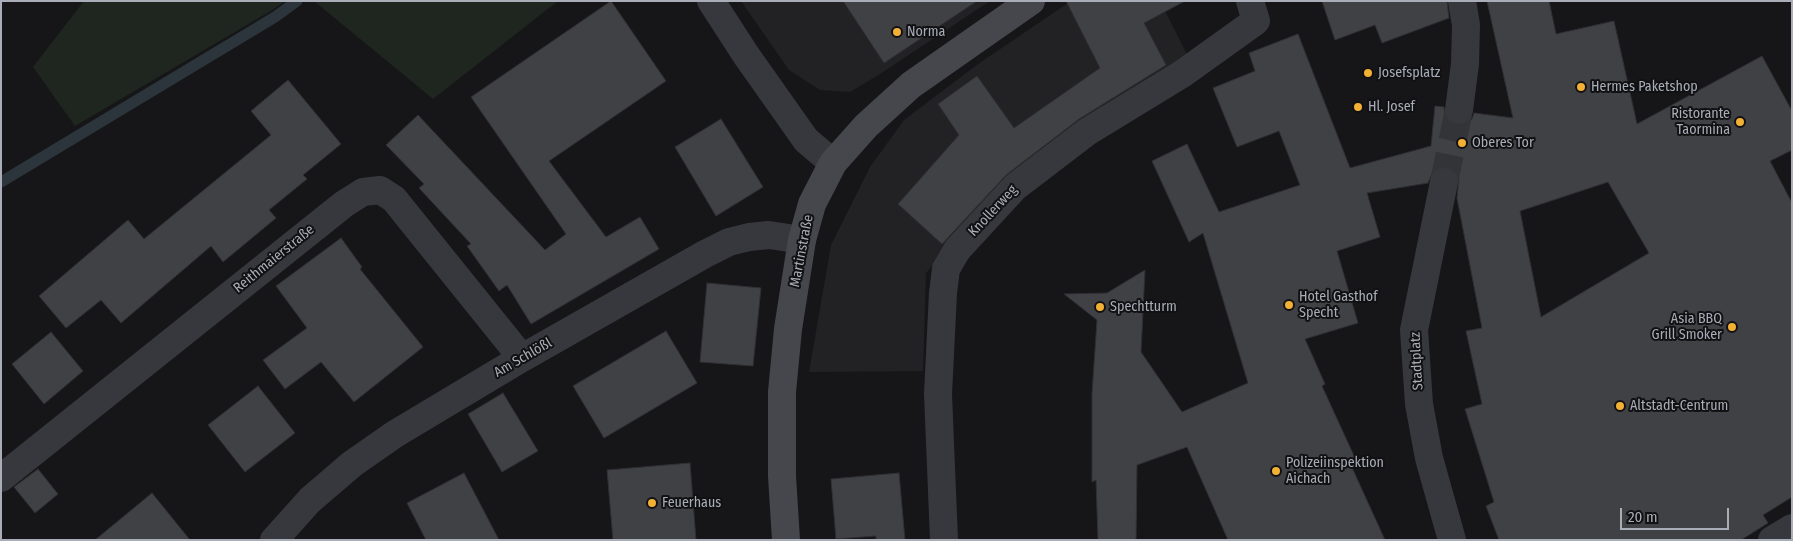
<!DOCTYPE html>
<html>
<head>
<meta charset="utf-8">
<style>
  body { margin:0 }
  #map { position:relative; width:1793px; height:541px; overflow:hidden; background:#161618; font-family:"Fira Sans Condensed",sans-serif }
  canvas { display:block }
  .frame { position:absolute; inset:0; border:2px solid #a8adb8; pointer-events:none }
  .scale { position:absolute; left:1620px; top:508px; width:109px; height:22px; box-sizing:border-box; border:2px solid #a8adb8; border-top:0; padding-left:6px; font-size:15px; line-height:18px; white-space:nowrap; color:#a8adb8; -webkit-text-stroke:4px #111113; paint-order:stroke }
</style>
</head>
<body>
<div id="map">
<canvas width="1793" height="541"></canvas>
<div class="frame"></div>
<div class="scale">20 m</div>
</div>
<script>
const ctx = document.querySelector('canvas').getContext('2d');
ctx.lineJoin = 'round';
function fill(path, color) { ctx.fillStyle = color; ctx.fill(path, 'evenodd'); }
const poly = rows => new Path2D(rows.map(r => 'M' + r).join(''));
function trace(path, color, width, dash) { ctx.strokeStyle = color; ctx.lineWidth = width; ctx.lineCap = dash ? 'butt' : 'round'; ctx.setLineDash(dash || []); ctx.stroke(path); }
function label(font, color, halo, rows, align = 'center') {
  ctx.font = font + ' "Fira Sans Condensed",sans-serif'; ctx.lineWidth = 4; ctx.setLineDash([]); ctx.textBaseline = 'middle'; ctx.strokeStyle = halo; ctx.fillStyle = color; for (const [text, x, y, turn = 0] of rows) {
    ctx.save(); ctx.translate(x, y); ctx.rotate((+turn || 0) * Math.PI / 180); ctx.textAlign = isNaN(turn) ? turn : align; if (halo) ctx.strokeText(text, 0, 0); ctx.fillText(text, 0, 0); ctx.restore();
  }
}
fill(poly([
  [741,1,990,1,880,74,850,92,820,90,789,70],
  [1071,1,1160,1,1191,62,1001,190,926,273,923,371,809,372,831,245,870,167,904,120,978,64]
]), '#222225');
fill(poly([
  [84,1,285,1,274,9,75,126,33,67],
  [314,1,558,1,433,99]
]), '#1e261f');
trace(poly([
  [1,182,275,17,297,1]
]), '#2c353c', 11);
const building = poly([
  [611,1,666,81,549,161,606,237,640,217,659,249,531,324,507,285,499,291,467,246,471,244,419,188,424,184,386,145,418,115,545,250,566,234,471,97,611,1],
  [843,1,977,1,884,63,843,1],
  [1066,1,1185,1,1144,23,1166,65,1079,119,1006,175,942,244,898,204,959,135,938,104,977,76,1014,128,1100,68,1066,1],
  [1322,1,1447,1,1449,18,1382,43,1375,25,1335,40,1322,1],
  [1487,1,1549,1,1556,34,1614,21,1637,124,1762,56,1792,111,1792,150,1770,161,1792,203,1792,497,1763,515,1768,523,1741,540,1499,540,1486,506,1494,502,1465,409,1482,404,1466,331,1482,328,1457,198,1459,178,1454,170,1447,167,1440,167,1433,171,1428,183,1367,193,1380,237,1337,251,1358,323,1305,339,1325,384,1322,386,1355,458,1349,461,1385,540,1228,540,1187,447,1137,465,1136,540,1098,540,1096,480,1092,482,1092,394,1097,320,1064,294,1107,293,1145,270,1141,352,1182,412,1248,383,1203,233,1189,242,1152,161,1187,144,1219,212,1300,185,1279,131,1237,147,1213,88,1255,71,1249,53,1298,34,1350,168,1431,146,1435,106,1444,107,1445,116,1450,123,1456,125,1465,124,1472,119,1474,113,1513,118,1487,1],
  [1608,182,1649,253,1541,317,1520,211,1608,182],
  [288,80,341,144,303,175,307,179,269,210,276,218,223,262,211,246,121,323,101,300,66,328,39,296,128,220,144,239,271,135,251,111,288,80],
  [721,119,763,187,716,216,675,147,721,119],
  [341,238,362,267,360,269,423,347,354,402,321,362,285,389,263,360,307,328,276,286,341,238],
  [707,283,761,288,753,366,700,362,707,283],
  [666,331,697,383,604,438,573,386,666,331],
  [51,332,83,371,44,404,12,364,51,332],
  [258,386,295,433,245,472,208,425,258,386],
  [503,393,538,451,502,472,468,414,503,393],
  [690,463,696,540,613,540,607,470,690,463],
  [38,469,58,494,35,513,14,487,38,469],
  [464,473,499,540,426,540,407,503,464,473],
  [899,473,905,540,876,540,876,536,836,539,831,479,899,473],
  [152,493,190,540,95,540,152,493]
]);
fill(building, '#404145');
trace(building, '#303034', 1);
trace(poly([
  [1444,182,1459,110]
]), '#333438', 28, [28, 14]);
trace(poly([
  [711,1,746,55,806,140,833,163],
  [1459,110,1465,64,1466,25,1462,1],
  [1444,182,1414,330,1419,404,1429,458,1452,540],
  [1,478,344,204,363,192,380,190,394,199,522,358],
  [274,540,310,500,352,464,395,434,522,358,705,254,729,242,749,237,769,235,802,240],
  [944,540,938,394,943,293,946,269,957,250,1015,187,1087,132,1182,74,1256,21,1250,1],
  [1772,540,1792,528]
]), '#37383d', 28);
trace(poly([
  [786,540,782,476,782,392,788,329,802,240,812,204,833,163,866,126,911,85,1031,1]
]), '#45474d', 28);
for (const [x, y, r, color] of [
  [897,32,5,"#f2b134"],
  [1368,73,5,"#f2b134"],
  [1581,87,5,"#f2b134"],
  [1358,107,5,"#f2b134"],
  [1740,122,5,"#f2b134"],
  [1462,143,5,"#f2b134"],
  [1289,305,5,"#f2b134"],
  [1100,307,5,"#f2b134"],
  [1732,327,5,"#f2b134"],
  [1620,406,5,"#f2b134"],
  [1276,471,5,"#f2b134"],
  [652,503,5,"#f2b134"]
]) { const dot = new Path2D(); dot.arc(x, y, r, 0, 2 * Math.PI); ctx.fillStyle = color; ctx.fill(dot); trace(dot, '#111113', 2); }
label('14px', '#a8adb8', '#111113', [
  ["Norma",907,32],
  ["Josefsplatz",1378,73],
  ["Hermes Paketshop",1591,87],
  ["Hl. Josef",1368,107],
  ["Ristorante",1730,114,"right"],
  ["Taormina",1730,130,"right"],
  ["Oberes Tor",1472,143],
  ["Hotel Gasthof",1299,297],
  ["Specht",1299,313],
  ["Spechtturm",1110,307],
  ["Asia BBQ",1722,319,"right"],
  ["Grill Smoker",1722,335,"right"],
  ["Altstadt-Centrum",1630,406],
  ["Polizeiinspektion",1286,463],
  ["Aichach",1286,479],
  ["Feuerhaus",662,503]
], 'left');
label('14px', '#a8adb8', '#111113', [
  ["Knollerweg",993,211,-47],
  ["Martinstraße",802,251,-79],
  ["Reithmaierstraße",274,259,-39],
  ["Am Schlößl",523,358,-30],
  ["Stadtplatz",1417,361,-93]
]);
</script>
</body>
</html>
